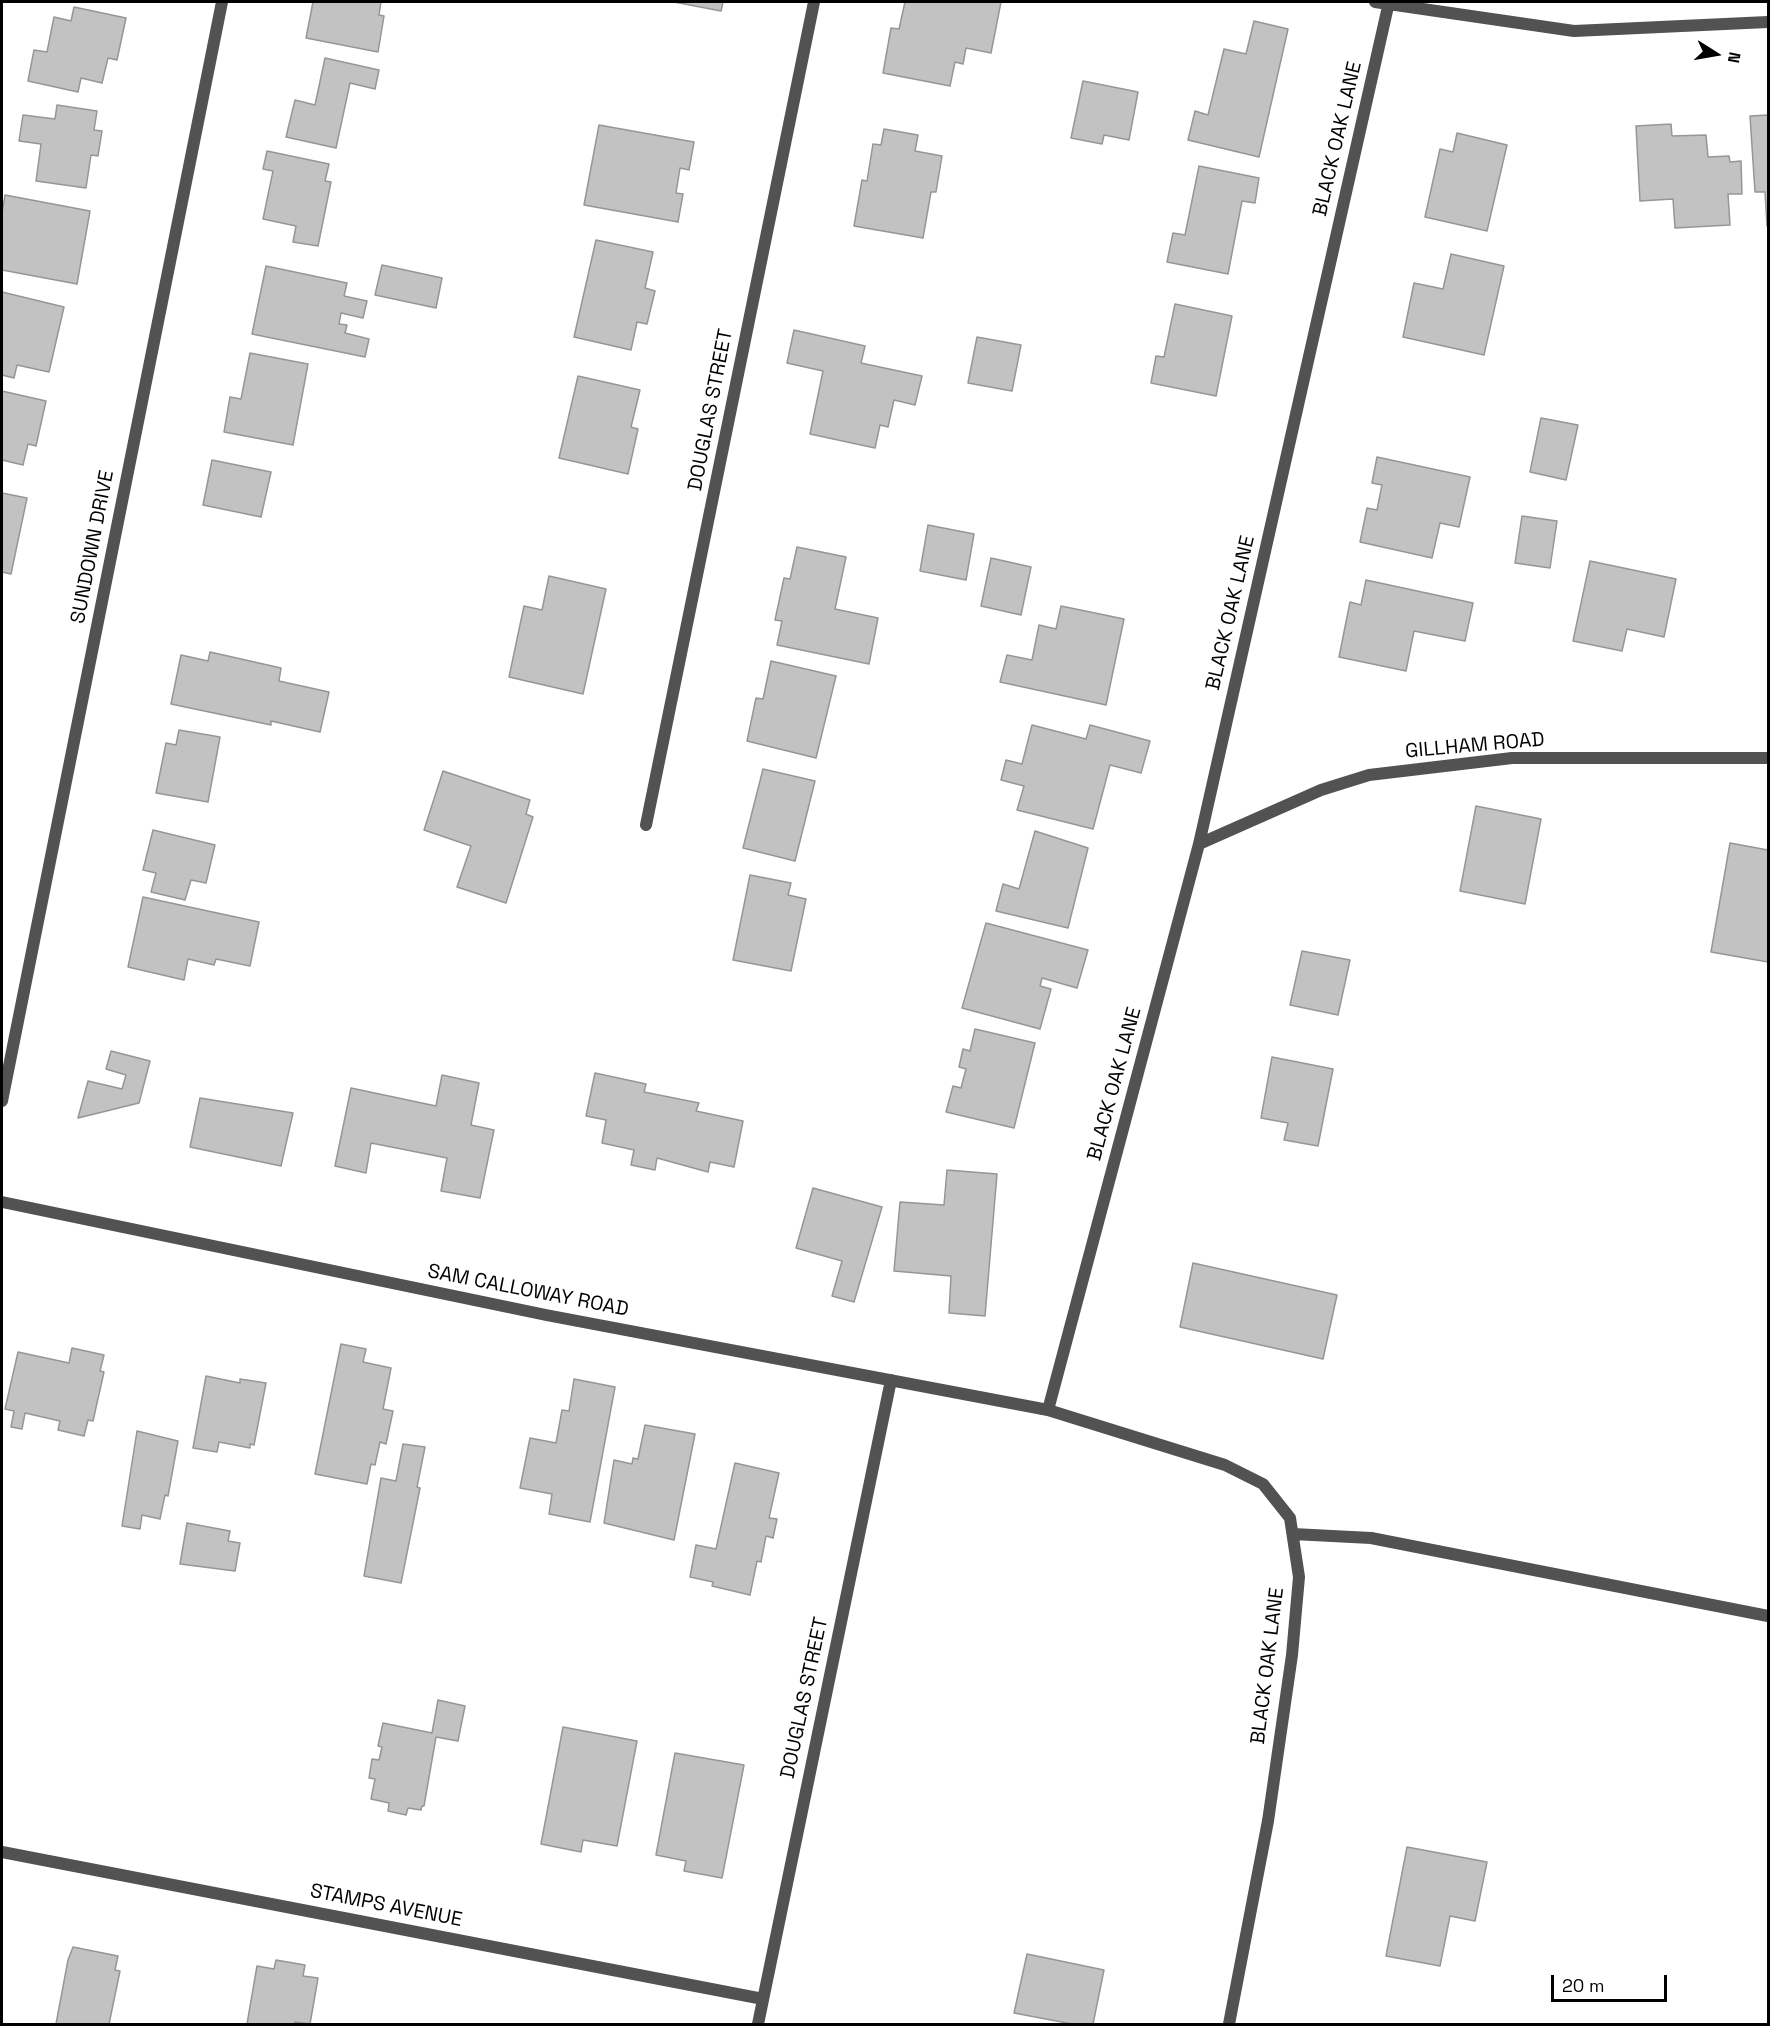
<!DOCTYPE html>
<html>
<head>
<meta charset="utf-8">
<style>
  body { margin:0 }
  #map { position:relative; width:1770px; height:2026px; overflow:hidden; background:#fff; font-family:"Space Grotesk",sans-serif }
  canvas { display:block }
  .frame { position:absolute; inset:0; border:3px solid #000; pointer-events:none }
  .north { position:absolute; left:1686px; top:24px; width:60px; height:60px; -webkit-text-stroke:4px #fff; paint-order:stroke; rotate:101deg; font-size:16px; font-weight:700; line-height:24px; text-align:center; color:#000 }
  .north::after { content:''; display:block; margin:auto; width:21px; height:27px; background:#000; clip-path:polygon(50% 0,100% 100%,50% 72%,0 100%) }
  .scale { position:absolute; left:1551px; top:1975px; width:116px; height:27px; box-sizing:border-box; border:3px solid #000; border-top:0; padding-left:8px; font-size:18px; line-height:21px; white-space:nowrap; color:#000; -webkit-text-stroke:4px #fff; paint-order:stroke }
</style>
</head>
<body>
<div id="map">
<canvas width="1770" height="2026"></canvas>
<div class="frame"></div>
<div class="north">N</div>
<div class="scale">20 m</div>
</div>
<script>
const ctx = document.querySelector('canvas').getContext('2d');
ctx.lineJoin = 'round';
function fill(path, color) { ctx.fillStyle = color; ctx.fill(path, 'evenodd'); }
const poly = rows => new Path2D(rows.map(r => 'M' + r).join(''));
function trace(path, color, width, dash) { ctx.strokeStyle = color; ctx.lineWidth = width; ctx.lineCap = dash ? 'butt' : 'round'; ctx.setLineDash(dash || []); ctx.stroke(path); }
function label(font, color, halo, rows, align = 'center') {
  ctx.font = font + ' "Space Grotesk",sans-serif'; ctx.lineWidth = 4.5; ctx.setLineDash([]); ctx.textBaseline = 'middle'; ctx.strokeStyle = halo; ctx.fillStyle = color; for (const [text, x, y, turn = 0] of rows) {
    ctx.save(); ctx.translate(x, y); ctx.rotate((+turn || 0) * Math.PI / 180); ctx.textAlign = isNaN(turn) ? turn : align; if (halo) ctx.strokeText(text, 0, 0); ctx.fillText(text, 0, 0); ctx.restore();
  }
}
const building = poly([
  [313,2,381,2,379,15,384,16,378,52,306,38,313,2],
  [674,2,723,2,721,11,674,2],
  [905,2,1001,2,991,53,966,48,963,64,955,62,950,86,883,73,891,28,899,29,905,2],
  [74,7,126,18,117,60,108,58,102,83,81,78,78,92,28,81,34,50,47,52,54,17,71,21,74,7],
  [1254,21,1288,29,1259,157,1188,140,1195,111,1208,115,1224,49,1246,54,1254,21],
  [325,58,379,70,375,89,350,83,336,148,286,137,295,100,315,105,325,58],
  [1083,81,1138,92,1129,140,1104,135,1102,144,1071,138,1083,81],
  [57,105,97,111,94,130,102,131,98,156,91,155,86,188,36,181,41,144,19,141,23,115,55,119,57,105],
  [1768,115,1768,226,1767,226,1765,192,1755,192,1750,116,1768,115],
  [1671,124,1672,136,1706,135,1708,157,1729,156,1730,162,1741,161,1742,194,1728,194,1730,225,1675,228,1673,199,1640,201,1636,126,1671,124],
  [599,125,694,142,689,170,680,168,676,193,683,194,678,222,584,205,599,125],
  [884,129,918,135,915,151,942,156,936,192,931,192,923,238,854,226,862,180,867,181,873,144,881,145,884,129],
  [1457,133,1507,145,1487,231,1425,217,1440,149,1453,152,1457,133],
  [267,151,329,164,325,181,331,182,318,246,293,242,296,226,263,219,273,171,263,169,267,151],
  [1199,166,1259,178,1255,203,1242,201,1228,274,1167,262,1173,233,1185,235,1199,166],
  [5,195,90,211,77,284,2,270,2,213,5,195],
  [596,240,653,252,645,288,655,291,647,324,637,322,631,350,574,337,596,240],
  [1451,254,1504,266,1484,355,1403,337,1414,283,1443,289,1451,254],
  [382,265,442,278,436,308,375,295,382,265],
  [266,266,347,283,344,296,367,301,363,318,341,313,339,324,347,325,345,333,369,339,365,357,252,334,266,266],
  [2,292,64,307,49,372,17,365,14,378,2,375,2,292],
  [1175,304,1232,316,1216,396,1151,383,1156,356,1164,357,1175,304],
  [794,330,865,346,861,363,922,376,915,405,894,400,888,427,880,425,875,448,810,434,823,371,787,363,794,330],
  [977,337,1021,345,1012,391,968,383,977,337],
  [250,353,308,364,293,445,224,432,230,397,241,399,250,353],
  [578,376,640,390,631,427,638,429,628,474,559,458,578,376],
  [2,391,46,401,36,446,28,444,23,465,2,460,2,391],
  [1541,418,1578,425,1566,480,1530,472,1541,418],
  [1377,457,1470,477,1459,527,1440,523,1432,558,1360,542,1367,508,1377,510,1382,485,1372,483,1377,457],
  [212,460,271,472,261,517,203,505,212,460],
  [2,493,27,498,11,574,2,572,2,493],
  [1522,516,1557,521,1550,568,1515,563,1522,516],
  [928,525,974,534,966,580,920,571,928,525],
  [797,547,846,557,835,609,878,618,869,664,777,645,782,621,775,620,784,578,790,579,797,547],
  [991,558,1031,567,1021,615,981,606,991,558],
  [1590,561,1676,579,1664,637,1627,629,1622,651,1573,641,1590,561],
  [549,576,606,589,583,694,509,677,524,606,542,610,549,576],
  [1366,580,1473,603,1465,641,1414,631,1406,671,1339,657,1350,602,1361,605,1366,580],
  [1061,606,1124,619,1106,705,1000,682,1007,655,1032,660,1039,625,1056,629,1061,606],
  [210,652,281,668,279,681,329,692,320,732,271,721,271,725,171,704,181,655,208,661,210,652],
  [771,661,836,676,816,758,747,741,756,698,763,699,771,661],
  [1032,725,1086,739,1090,725,1150,741,1141,773,1110,765,1093,829,1017,810,1024,786,1001,780,1006,760,1022,764,1032,725],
  [179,730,220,737,208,802,156,793,166,743,176,745,179,730],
  [763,769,815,781,795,861,743,848,763,769],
  [443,771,530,800,526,814,533,817,506,903,457,887,471,846,424,830,443,771],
  [1476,806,1541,819,1525,904,1460,891,1476,806],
  [153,830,215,845,206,883,191,880,185,900,151,892,156,873,143,870,153,830],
  [1035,831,1088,848,1068,928,996,911,1003,884,1019,889,1035,831],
  [1730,843,1768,850,1768,962,1711,952,1730,843],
  [750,875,791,883,788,895,806,899,791,971,733,960,750,875],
  [143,897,259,922,250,966,216,959,214,965,188,959,184,980,128,967,143,897],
  [986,923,1088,950,1077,988,1042,978,1040,986,1051,989,1040,1029,962,1008,986,923],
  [1302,951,1350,960,1338,1015,1290,1005,1302,951],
  [975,1029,1035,1043,1014,1128,946,1112,953,1086,961,1088,966,1069,959,1067,963,1049,970,1051,975,1029],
  [111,1051,150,1061,139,1103,78,1118,88,1081,122,1089,126,1075,106,1069,111,1051],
  [1272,1057,1333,1069,1318,1146,1284,1140,1288,1123,1261,1118,1272,1057],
  [595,1073,646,1084,644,1092,699,1103,696,1111,743,1121,734,1167,710,1162,708,1172,657,1158,655,1170,631,1165,634,1150,602,1143,606,1120,586,1116,595,1073],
  [442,1075,479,1083,471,1125,494,1130,480,1198,441,1191,447,1158,371,1143,366,1173,335,1166,351,1088,436,1106,442,1075],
  [200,1098,293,1113,281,1166,190,1147,200,1098],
  [947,1170,997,1174,985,1316,949,1313,951,1276,894,1271,900,1202,944,1205,947,1170],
  [813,1188,882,1207,854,1302,832,1296,842,1261,796,1248,813,1188],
  [1193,1263,1337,1295,1323,1359,1180,1327,1193,1263],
  [341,1344,366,1349,363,1362,391,1368,383,1409,393,1411,386,1444,380,1442,375,1465,371,1464,367,1484,315,1474,341,1344],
  [72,1348,104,1355,100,1371,104,1372,93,1421,88,1420,84,1436,58,1430,60,1421,25,1413,22,1429,11,1427,14,1411,5,1409,18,1352,69,1363,72,1348],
  [206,1376,240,1383,240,1379,266,1383,254,1445,250,1444,250,1448,219,1442,217,1452,193,1448,206,1376],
  [574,1379,615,1387,590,1522,549,1514,552,1494,520,1488,530,1438,556,1443,562,1410,569,1411,574,1379],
  [645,1425,695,1434,674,1540,604,1523,614,1460,632,1464,633,1458,638,1459,645,1425],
  [137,1431,178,1441,168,1496,165,1495,160,1519,142,1515,140,1529,122,1526,137,1431],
  [403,1444,425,1447,417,1487,420,1488,401,1583,364,1576,381,1478,396,1481,403,1444],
  [735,1463,779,1473,769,1518,777,1519,773,1538,766,1536,761,1562,757,1561,750,1595,712,1586,713,1582,690,1577,696,1545,716,1549,735,1463],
  [187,1523,230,1531,228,1541,240,1543,235,1571,180,1564,187,1523],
  [438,1700,465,1706,458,1741,436,1737,424,1806,422,1806,421,1810,408,1808,406,1815,388,1811,389,1803,371,1799,375,1779,369,1778,372,1759,379,1760,382,1747,378,1746,383,1723,432,1733,438,1700],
  [563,1727,637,1741,617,1846,583,1840,581,1852,541,1844,563,1727],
  [675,1753,744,1765,722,1878,684,1871,686,1861,656,1855,675,1753],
  [1407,1847,1487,1862,1475,1921,1450,1916,1440,1966,1386,1956,1407,1847],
  [73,1947,118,1956,115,1970,120,1971,109,2024,56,2024,68,1960,73,1947],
  [1027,1954,1104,1970,1093,2024,1072,2024,1014,2013,1027,1954],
  [276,1960,305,1965,303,1976,318,1978,310,2024,295,2022,294,2024,247,2024,257,1966,274,1969,276,1960]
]);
fill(building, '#c2c2c2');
trace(building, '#969696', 1.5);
trace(poly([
  [1375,2,1574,31,1768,22],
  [646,825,814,2],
  [1199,844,1321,790,1369,775,1512,758,1768,758],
  [2,1101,222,2],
  [2,1202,546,1315,1048,1410,1225,1465,1263,1484,1290,1518,1299,1577,1292,1655,1268,1821,1229,2024],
  [1048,1410,1199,844,1389,2],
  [1293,1534,1371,1538,1768,1616],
  [2,1852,763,1999],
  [758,2024,891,1380]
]), '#525252', 12);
label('20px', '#000', '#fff', [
  ["BLACK OAK LANE",1338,139,-77],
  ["DOUGLAS STREET",711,410,-79],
  ["SUNDOWN DRIVE",93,547,-79],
  ["BLACK OAK LANE",1231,613,-77],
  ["GILLHAM ROAD",1475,746,-5],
  ["BLACK OAK LANE",1115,1084,-75],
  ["SAM CALLOWAY ROAD",528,1291,11],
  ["BLACK OAK LANE",1268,1666,-83],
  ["DOUGLAS STREET",805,1698,-78],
  ["STAMPS AVENUE",386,1906,11]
]);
</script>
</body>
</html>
